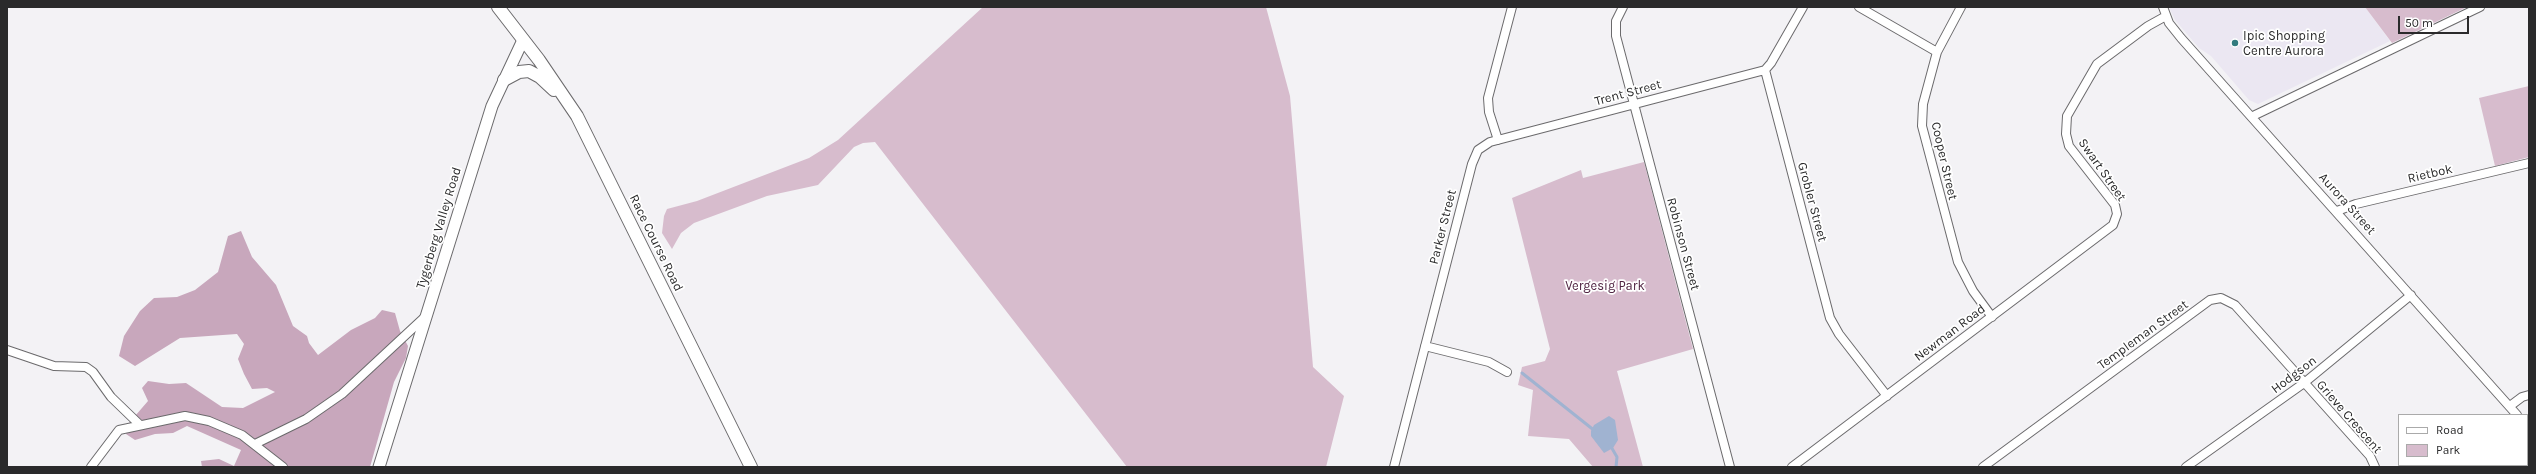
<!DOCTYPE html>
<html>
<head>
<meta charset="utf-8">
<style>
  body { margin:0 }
  #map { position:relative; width:2536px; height:474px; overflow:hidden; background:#f3f2f5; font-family:Karla,sans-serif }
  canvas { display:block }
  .frame { position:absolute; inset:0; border:8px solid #2a2a2b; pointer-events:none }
  .legend { position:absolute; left:2398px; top:414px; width:130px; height:52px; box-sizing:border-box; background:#fff; border:1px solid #aaa; margin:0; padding:5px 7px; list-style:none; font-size:12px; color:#2a2a2b }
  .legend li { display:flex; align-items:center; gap:8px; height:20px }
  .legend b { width:20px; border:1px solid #aaa }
  .scale { position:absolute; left:2398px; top:16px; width:71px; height:18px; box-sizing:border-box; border:2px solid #2a2a2b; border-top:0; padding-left:5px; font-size:12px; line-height:14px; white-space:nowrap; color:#2a2a2b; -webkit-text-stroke:3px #fff; paint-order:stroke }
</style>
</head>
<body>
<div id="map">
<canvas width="2536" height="474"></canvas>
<div class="frame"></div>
<ul class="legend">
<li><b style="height:5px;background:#fff"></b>Road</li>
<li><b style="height:11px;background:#d7bccd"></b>Park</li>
</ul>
<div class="scale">50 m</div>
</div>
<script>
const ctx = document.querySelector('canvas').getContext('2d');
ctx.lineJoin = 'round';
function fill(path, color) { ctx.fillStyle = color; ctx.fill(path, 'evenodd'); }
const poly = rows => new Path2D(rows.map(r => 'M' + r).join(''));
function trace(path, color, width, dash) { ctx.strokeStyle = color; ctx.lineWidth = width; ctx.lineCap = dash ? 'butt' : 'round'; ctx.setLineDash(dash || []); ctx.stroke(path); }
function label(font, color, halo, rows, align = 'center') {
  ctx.font = font + ' Karla,sans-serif'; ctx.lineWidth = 3.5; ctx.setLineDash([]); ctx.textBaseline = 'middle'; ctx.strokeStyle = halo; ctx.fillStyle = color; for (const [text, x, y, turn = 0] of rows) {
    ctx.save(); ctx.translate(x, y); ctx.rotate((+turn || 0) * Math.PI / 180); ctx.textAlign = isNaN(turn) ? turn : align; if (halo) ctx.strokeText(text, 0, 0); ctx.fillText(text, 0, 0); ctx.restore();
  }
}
fill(poly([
  [2169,7,2365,7,2390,41,2258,104,2249,100,2211,56,2199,48,2175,20]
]), '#ebe7f2');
fill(poly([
  [983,7,1266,7,1290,96,1313,367,1344,396,1326,467,1127,467,875,142,863,143,854,147,818,185,767,196,694,223,681,233,672,249,662,233,664,216,667,209,697,201,809,158,838,140],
  [2365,7,2467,7,2392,43],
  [2529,86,2529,157,2495,166,2479,98],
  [1644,162,1693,349,1617,371,1643,467,1593,467,1569,439,1528,436,1533,390,1518,385,1522,367,1545,361,1550,349,1512,198,1581,170,1583,178]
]), '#d7bccd');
fill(poly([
  [241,231,252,257,276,285,293,326,307,336,309,343,318,355,351,330,375,318,382,310,395,313,400,331,408,346,406,358,394,382,370,467,202,467,201,461,219,459,234,466,241,450,187,426,173,433,155,434,135,440,126,434,129,423,148,401,142,388,148,381,169,384,186,383,222,407,243,408,275,392,267,388,252,389,244,374,238,359,244,344,237,334,180,338,135,366,119,356,124,336,140,311,154,298,177,297,195,290,218,272,228,236]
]), '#c8a7bc');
fill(poly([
  [1609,416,1615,420,1618,440,1613,448,1604,453,1591,436,1591,431,1594,425]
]), '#a0b3d1');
trace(poly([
  [1522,373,1595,431],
  [1610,445,1617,457,1616,467]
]), '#a0b3d1', 3);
const minor = poly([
  [1623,7,1616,21,1616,36,1730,467],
  [1859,7,1937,52],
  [1961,7,1937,52,1923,104,1922,126,1958,262,1973,291,1992,317],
  [2163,7,2169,23,2181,38,2517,415],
  [1765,70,1830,318,1839,334,1887,396],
  [2253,116,2480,7],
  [1498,140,1489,112,1488,98,1512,7],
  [2337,211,2356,204,2529,163],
  [1425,346,1489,362,1507,372],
  [7,350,54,366,86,367,93,372,111,397,140,425],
  [2510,406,2522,397,2529,395],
  [2527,426,2529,428],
  [255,444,306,419,342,394,426,316],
  [91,467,119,430,185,416,209,421,242,435,283,467],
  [1394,467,1472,164,1478,150,1490,142,1765,70,1771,63,1803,7],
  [1792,467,2113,225,2117,214,2115,205,2069,146,2066,134,2067,116,2097,64,2148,26,2166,16],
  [1983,467,2210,300,2221,298,2235,305,2370,456,2375,467],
  [2186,467,2304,383,2411,295]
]);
const secondary = poly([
  [379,467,492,106,523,40]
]);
const primary = poly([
  [498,7,539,60,577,116,751,467],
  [504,80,519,72,529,71,540,77,554,90]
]);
trace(minor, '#6b6a6c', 10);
trace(secondary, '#6b6a6c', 13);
trace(primary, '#6b6a6c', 14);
trace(minor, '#fff', 8);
trace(secondary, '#fff', 11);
trace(primary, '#fff', 12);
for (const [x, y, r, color] of [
  [2235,43,4,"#327b7e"]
]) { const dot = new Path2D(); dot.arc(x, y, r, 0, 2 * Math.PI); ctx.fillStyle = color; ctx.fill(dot); trace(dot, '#fff', 1.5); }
label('13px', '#2a2a2b', '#fff', [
  ["Ipic Shopping",2243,36],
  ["Centre Aurora",2243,51]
], 'left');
label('13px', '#2a2a2b', '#fff', [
  ["Trent Street",1628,93,-15],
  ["Cooper Street",1944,161,77],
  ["Swart Street",2102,170,55],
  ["Rietbok",2430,174,-13],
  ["Grobler Street",1812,202,75],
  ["Aurora Street",2347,204,48],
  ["Parker Street",1443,227,-76],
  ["Tygerberg Valley Road",439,228,-73],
  ["Race Course Road",656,243,64],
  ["Robinson Street",1683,244,75],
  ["Newman Road",1950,333,-37],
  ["Templeman Street",2143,335,-36],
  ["Hodgson",2294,375,-37],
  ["Grieve Crescent",2349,417,49]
]);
label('13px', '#4f2341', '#fff', [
  ["Vergesig Park",1605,286]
]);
</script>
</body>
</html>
